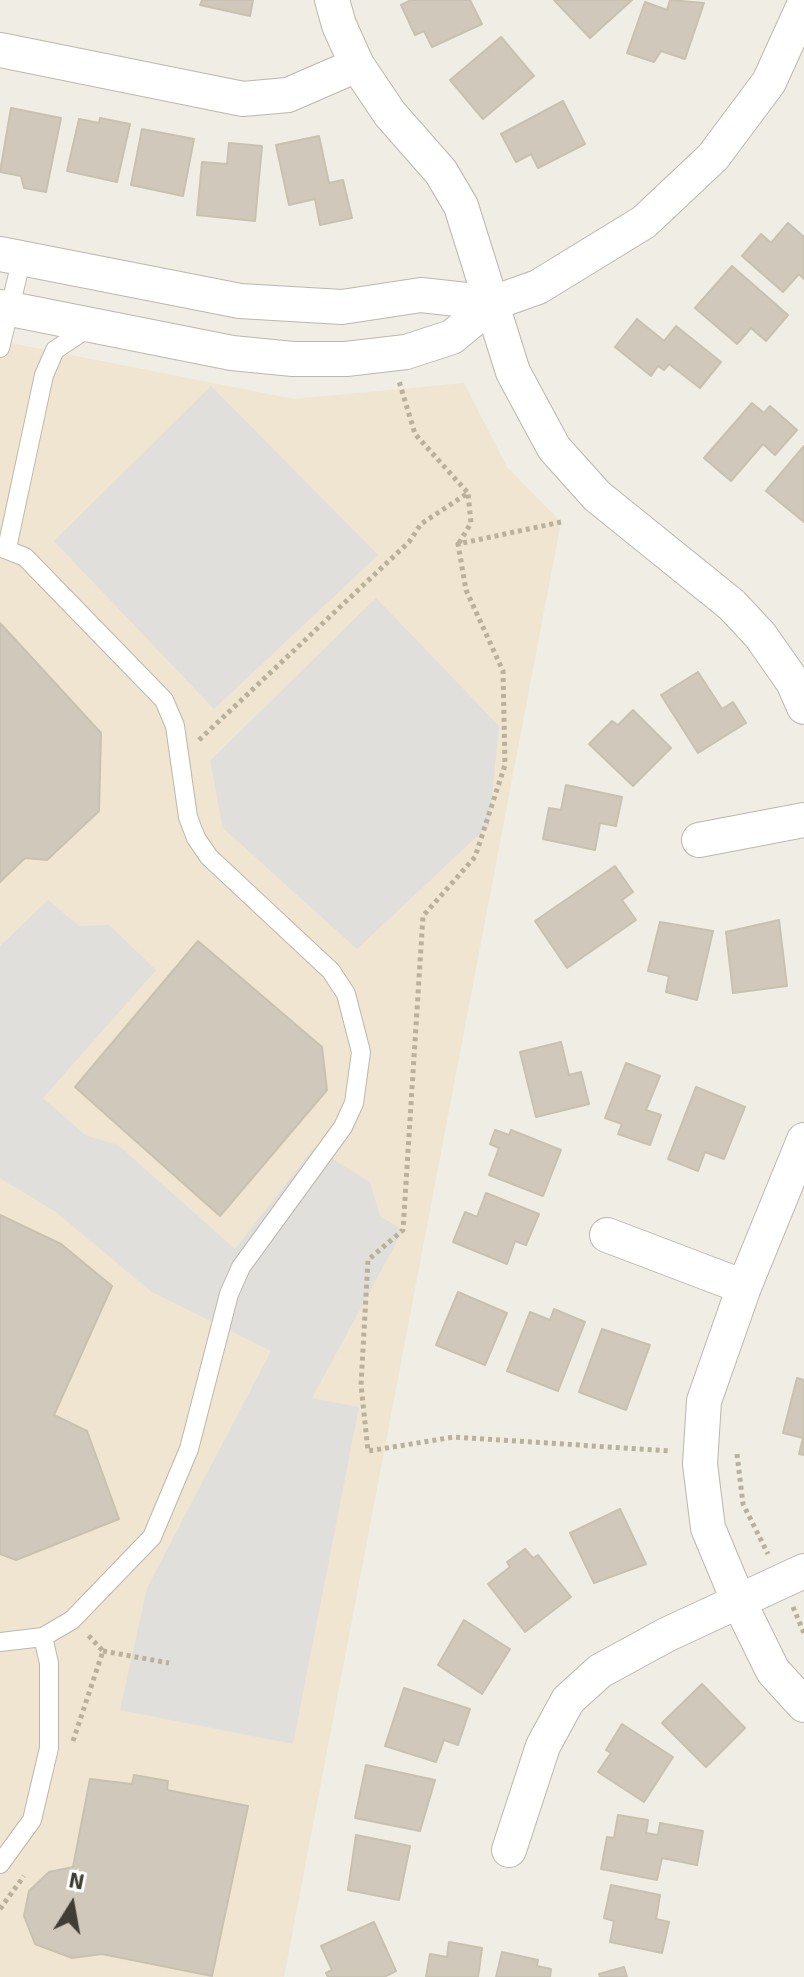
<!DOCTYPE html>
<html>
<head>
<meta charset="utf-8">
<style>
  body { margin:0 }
  #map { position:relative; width:804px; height:1977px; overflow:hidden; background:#efede4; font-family:Signika,sans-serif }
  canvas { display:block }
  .north { position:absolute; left:32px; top:1865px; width:80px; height:80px; -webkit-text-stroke:6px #fff; paint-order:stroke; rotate:11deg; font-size:22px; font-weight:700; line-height:32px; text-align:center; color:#413d34 }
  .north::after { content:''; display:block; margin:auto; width:28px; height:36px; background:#413d34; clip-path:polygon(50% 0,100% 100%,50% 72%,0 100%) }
</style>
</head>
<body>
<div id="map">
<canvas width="804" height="1977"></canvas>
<div class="north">N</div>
</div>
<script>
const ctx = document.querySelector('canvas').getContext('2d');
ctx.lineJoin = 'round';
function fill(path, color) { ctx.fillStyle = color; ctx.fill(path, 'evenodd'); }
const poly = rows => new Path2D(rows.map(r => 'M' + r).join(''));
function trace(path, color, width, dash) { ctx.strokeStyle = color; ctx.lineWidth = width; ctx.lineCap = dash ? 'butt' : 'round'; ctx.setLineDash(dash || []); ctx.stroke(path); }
fill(poly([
  [0,341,294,399,464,383,507,467,561,522,284,1977,0,1977]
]), '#f0e5d0');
fill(poly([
  [211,386,378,555,214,709,54,541],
  [376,598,499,726,489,825,357,949,223,828,210,761],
  [48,900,79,926,109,925,156,970,43,1098,85,1135,118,1145,235,1249,314,1148,370,1182,380,1216,403,1230,312,1398,359,1407,293,1744,120,1710,147,1588,271,1351,152,1292,56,1212,0,1178,0,946]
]), '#e1dfdc');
const building = poly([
  [202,0,253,0,250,16,200,5,202,0],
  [411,0,470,0,482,24,432,47,424,31,415,35,401,5,411,0],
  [554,0,632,0,590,38,554,0],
  [670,0,704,3,685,59,661,51,654,62,627,53,645,2,667,10,670,0],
  [501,37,534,76,483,119,450,80,501,37],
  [563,101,585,144,538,168,531,154,516,162,501,134,563,101],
  [11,108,61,118,46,192,24,188,21,176,0,172,11,108],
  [100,118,130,124,117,182,67,171,79,119,99,123,100,118],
  [142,129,194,139,183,196,131,185,142,129],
  [319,136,329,183,343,180,352,218,320,225,315,199,289,205,276,145,319,136],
  [229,143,262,146,255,221,197,215,202,162,227,164,229,143],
  [788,223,804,237,804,279,799,274,783,292,742,256,761,234,771,243,788,223],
  [732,266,788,315,766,341,751,328,737,344,695,308,732,266],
  [637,319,664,341,676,326,721,362,700,388,669,364,664,370,658,366,651,376,615,347,637,319],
  [752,403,764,413,770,406,797,430,775,455,763,444,731,481,704,458,752,403],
  [804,446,804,522,766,491,804,446],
  [0,623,101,733,99,811,47,860,25,858,0,882,0,623],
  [698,672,722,709,733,702,746,723,698,753,661,695,698,672],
  [633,710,671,748,633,786,589,744,612,721,618,725,633,710],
  [566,785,622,797,616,826,600,823,595,850,543,839,549,808,561,810,566,785],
  [615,866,633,892,622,900,636,920,567,968,535,921,615,866],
  [779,920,787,986,733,993,726,932,779,920],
  [660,922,713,931,697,1000,666,992,669,976,648,971,660,922],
  [198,941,322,1047,327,1090,220,1216,75,1087,198,941],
  [561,1042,569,1075,581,1072,589,1104,536,1117,520,1052,561,1042],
  [626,1063,660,1076,646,1110,661,1115,650,1145,618,1134,622,1124,605,1118,626,1063],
  [696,1087,745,1107,724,1159,705,1152,698,1171,668,1159,696,1087],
  [495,1130,509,1135,511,1130,561,1150,543,1196,489,1175,499,1148,490,1144,495,1130],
  [486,1193,539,1214,526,1245,515,1241,507,1264,453,1242,465,1212,477,1217,486,1193],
  [0,1215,61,1244,112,1286,54,1415,87,1431,119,1519,16,1560,0,1554,0,1215],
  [458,1292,507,1313,485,1365,436,1345,458,1292],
  [554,1309,585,1322,558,1391,507,1371,530,1312,550,1320,554,1309],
  [602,1329,650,1345,626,1410,579,1392,602,1329],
  [797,1378,804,1380,804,1455,799,1454,803,1438,783,1433,797,1378],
  [620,1509,646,1564,594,1583,570,1533,620,1509],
  [525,1549,533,1558,538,1555,571,1597,525,1632,488,1584,510,1567,507,1562,525,1549],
  [464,1620,510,1649,482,1694,438,1665,464,1620],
  [702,1684,745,1728,706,1767,662,1723,702,1684],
  [404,1688,470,1709,458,1745,444,1740,436,1762,385,1746,404,1688],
  [622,1724,673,1757,644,1802,598,1772,611,1753,606,1750,622,1724],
  [366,1765,435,1780,420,1831,355,1818,366,1765],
  [134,1775,168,1781,167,1790,248,1806,212,1976,102,1954,72,1958,35,1944,24,1916,29,1891,49,1872,73,1867,90,1779,132,1784,134,1775],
  [618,1815,648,1820,646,1833,658,1835,660,1823,703,1831,697,1865,662,1858,657,1880,601,1869,607,1837,614,1838,618,1815],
  [356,1835,410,1846,399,1900,348,1890,356,1835],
  [611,1885,660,1895,656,1919,669,1922,662,1953,610,1942,614,1921,604,1918,611,1885],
  [374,1922,396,1971,384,1977,328,1977,326,1973,332,1970,321,1946,374,1922],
  [449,1942,482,1948,478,1977,426,1977,430,1954,447,1957,449,1942],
  [502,1952,538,1960,537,1966,551,1969,550,1977,496,1977,502,1952],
  [624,1967,627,1977,600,1977,599,1974,624,1967]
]);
fill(building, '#d0c9bb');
trace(building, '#c9c1af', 2);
const lane = poly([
  [0,348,22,258],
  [0,547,25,557,164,700,175,726,188,817,196,838,209,857,331,971,346,994,361,1052,354,1103,343,1127,241,1267,229,1294,189,1449,152,1537,72,1620,43,1637,0,1642],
  [7,548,44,375,55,350,91,326],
  [0,1864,32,1820,49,1748,49,1663,43,1637]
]);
const street = poly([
  [332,0,339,25,357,65,390,114,441,172,461,206,513,372,554,448,597,496,732,605,760,635,793,682,804,707],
  [0,50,243,99,288,95,357,65],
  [0,254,240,301,342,307,421,295,493,303],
  [0,307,232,353,293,359,346,359,406,352,452,337,493,303,538,287,644,222,713,157,769,82,804,5],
  [699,840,804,820],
  [804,1140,744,1287,704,1401,700,1464,708,1528,738,1600,773,1671,804,1705],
  [607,1235,744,1287],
  [509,1850,543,1746,568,1700,600,1671,666,1635,804,1571]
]);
trace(lane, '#bdb7ab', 20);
trace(street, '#bdb7ab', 36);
trace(poly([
  [561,522,458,544,466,590,503,671,505,765,475,857,423,916,403,1230,368,1260,361,1385,368,1451,454,1437,671,1451],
  [459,543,471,523,468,493],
  [199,740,409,542,421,524,468,493,415,434,399,381],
  [737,1454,743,1504,768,1554],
  [793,1607,804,1633],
  [103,1651,169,1663],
  [73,1741,103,1651,87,1634],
  [0,1909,24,1876]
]), '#bab19b', 5, [4, 4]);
trace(lane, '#fff', 18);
trace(street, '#fff', 34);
</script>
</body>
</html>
